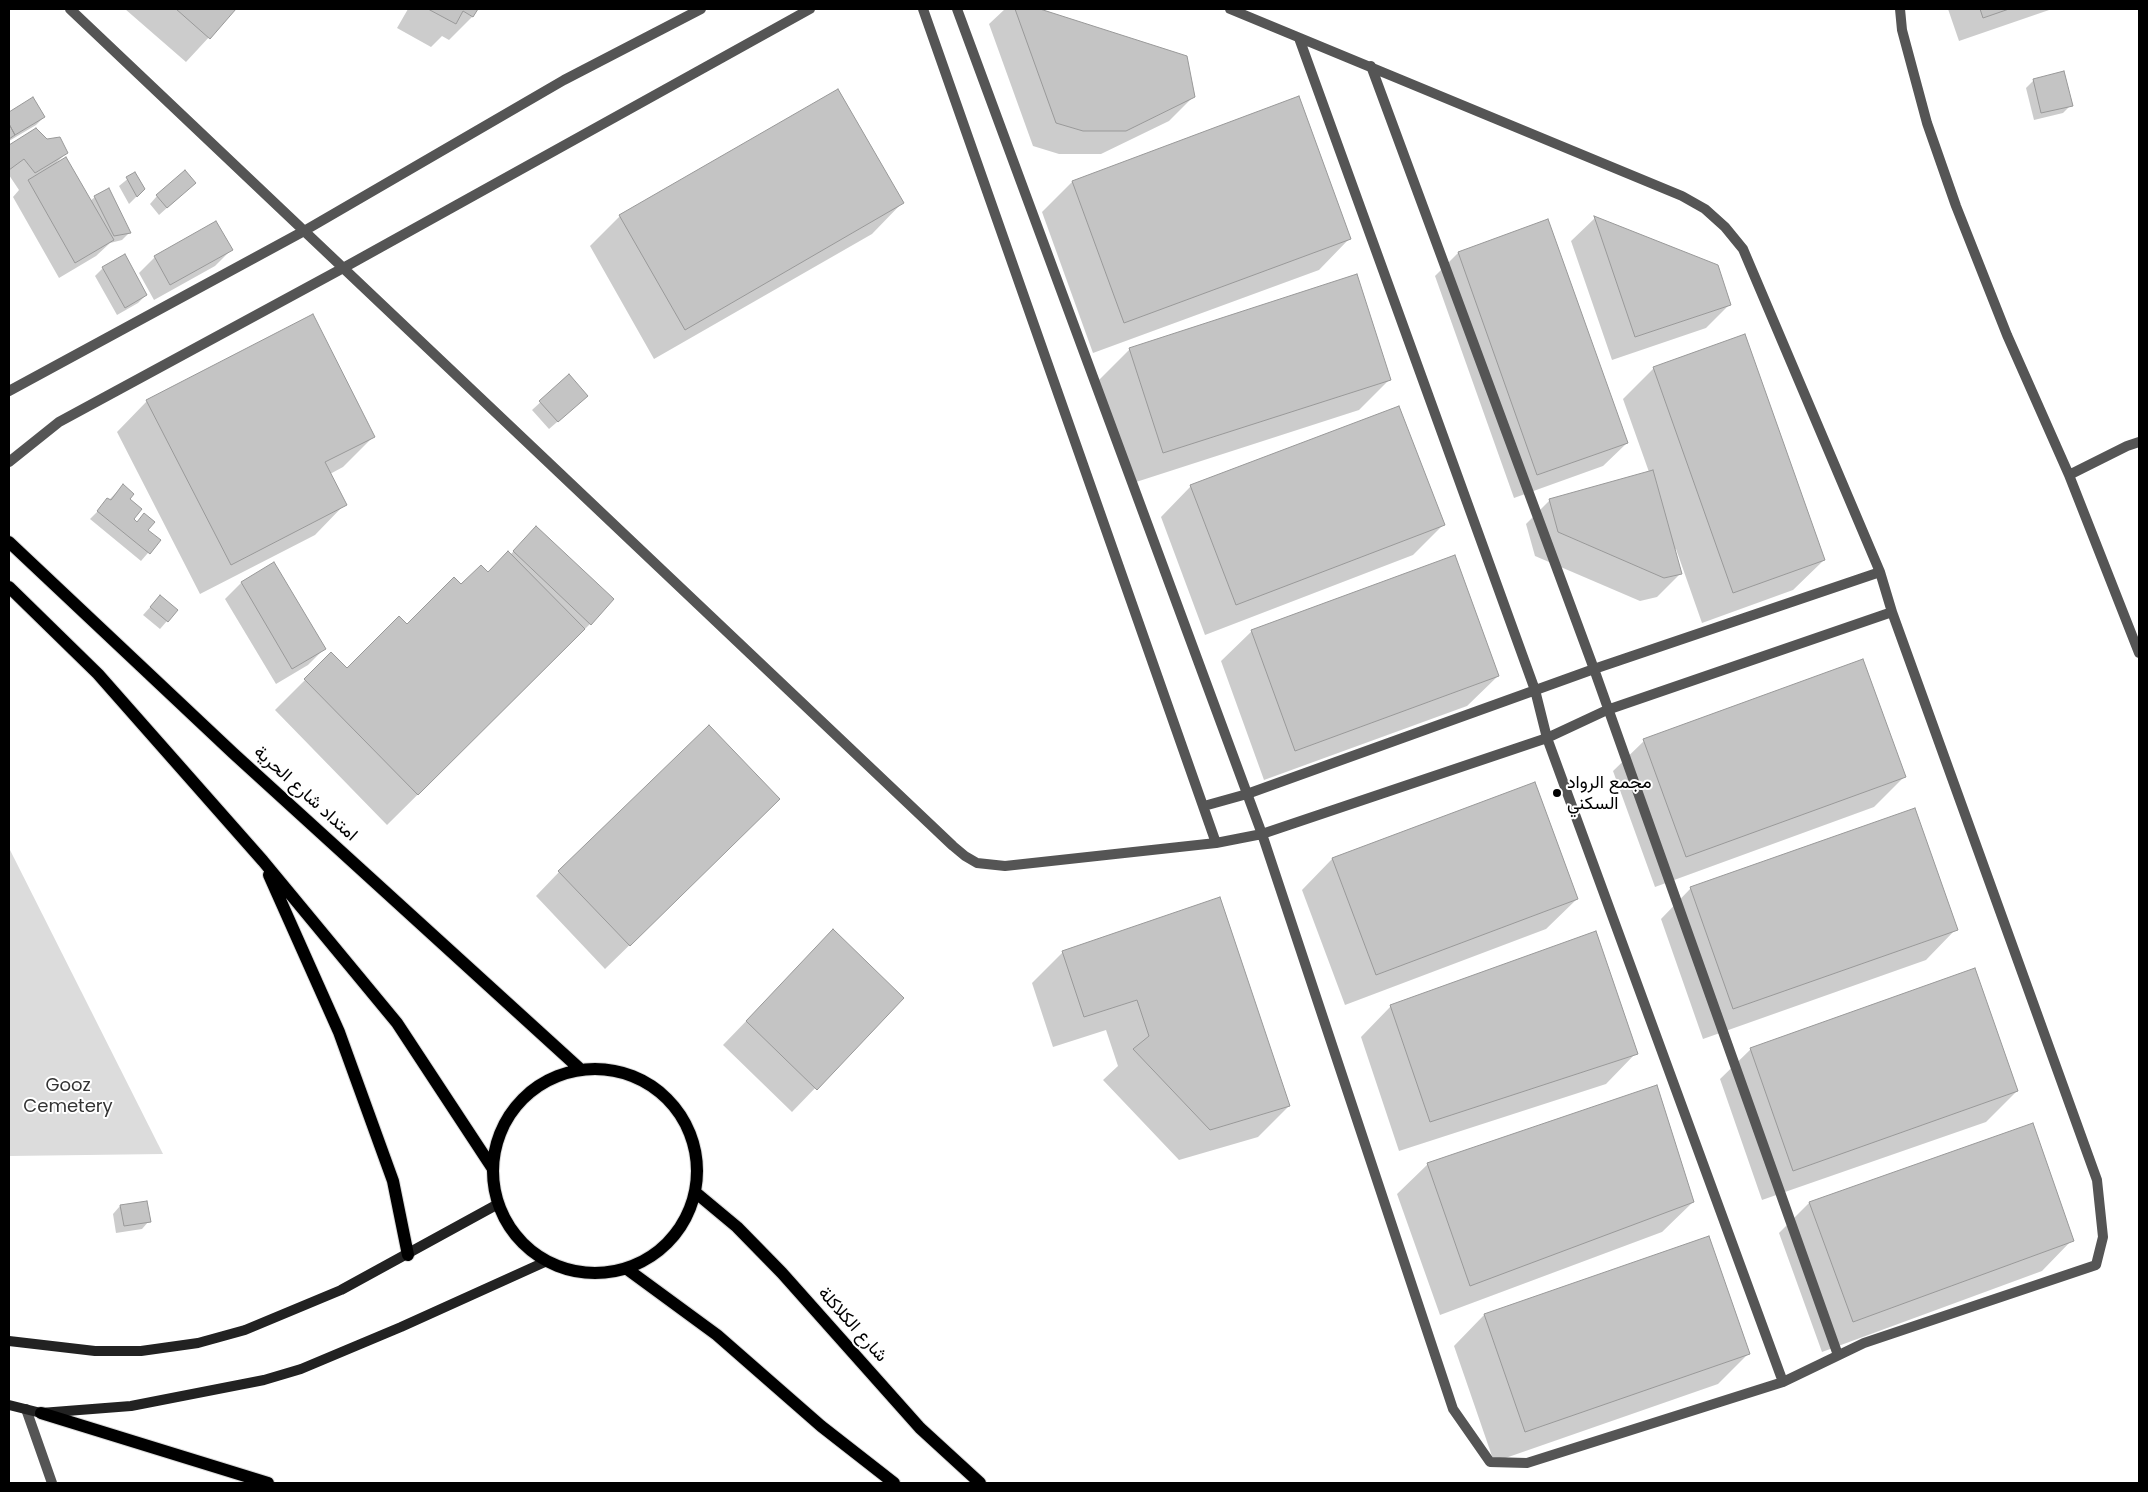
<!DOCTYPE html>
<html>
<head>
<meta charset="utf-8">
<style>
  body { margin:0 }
  #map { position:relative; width:2148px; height:1492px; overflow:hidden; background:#fff; font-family:Poppins,sans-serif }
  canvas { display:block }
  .frame { position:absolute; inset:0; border:10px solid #000; pointer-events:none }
</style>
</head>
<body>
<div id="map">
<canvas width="2148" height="1492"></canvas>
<div class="frame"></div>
</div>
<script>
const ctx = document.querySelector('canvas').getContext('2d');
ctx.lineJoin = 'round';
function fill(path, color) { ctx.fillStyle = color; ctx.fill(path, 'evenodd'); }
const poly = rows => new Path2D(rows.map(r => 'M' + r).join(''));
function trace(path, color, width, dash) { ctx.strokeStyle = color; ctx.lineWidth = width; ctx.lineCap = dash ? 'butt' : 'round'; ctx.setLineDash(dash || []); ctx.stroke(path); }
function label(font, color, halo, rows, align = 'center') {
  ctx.font = font + ' Poppins,Vazirmatn,sans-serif'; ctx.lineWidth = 4; ctx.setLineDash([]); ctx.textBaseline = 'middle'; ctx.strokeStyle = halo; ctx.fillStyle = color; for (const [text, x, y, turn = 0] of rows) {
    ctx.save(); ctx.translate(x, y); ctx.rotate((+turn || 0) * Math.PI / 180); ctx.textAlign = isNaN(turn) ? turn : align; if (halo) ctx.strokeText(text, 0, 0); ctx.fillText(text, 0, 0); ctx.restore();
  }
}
fill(poly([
  [9,848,163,1154,9,1156]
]), '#dcdcdc');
fill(poly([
  [125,9,235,9,186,62],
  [408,9,477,9,472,17,449,40,442,36,431,47,397,28],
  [1005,9,1036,9,1186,57,1193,97,1169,121,1101,154,1059,154,1033,146,989,24],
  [1948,9,2052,9,1959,41],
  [2034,80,2071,105,2063,113,2034,120,2026,88],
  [33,99,44,117,36,125,9,141,9,114],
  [36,130,46,140,66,153,56,163,90,201,95,197,130,232,122,240,110,243,96,256,59,278,13,197,19,190,9,175,9,146],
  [135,173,144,189,129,204,119,186],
  [1072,182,1349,239,1319,270,1093,353,1042,212],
  [187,190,159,215,150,204,157,196],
  [902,203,872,234,654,359,590,246,620,216],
  [1595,218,1730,304,1706,328,1612,360,1571,241],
  [231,250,215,266,154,300,139,273,155,257],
  [1458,253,1627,443,1603,466,1514,498,1435,276],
  [125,256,146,295,138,303,117,315,95,276,103,268],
  [1130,349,1390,379,1359,410,1133,483,1099,380],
  [1654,368,1824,560,1793,590,1702,623,1676,549,1674,549,1681,573,1657,597,1640,601,1535,556,1526,524,1550,500,1649,472,1623,399],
  [569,376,578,404,549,429,532,410],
  [147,401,374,436,343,467,330,474,345,504,315,535,200,594,117,432],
  [123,486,128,499,132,519,136,523,144,515,146,530,159,540,141,561,90,519],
  [1191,486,1443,525,1413,555,1205,635,1161,517],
  [536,528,590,624,387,825,275,710,331,654,347,669,461,586,487,573,510,555],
  [274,563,324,649,308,665,276,684,225,599,241,583],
  [153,604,167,621,160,629,143,615],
  [1252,631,1498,676,1467,706,1264,780,1221,661],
  [1644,741,1904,777,1874,807,1655,887,1613,771],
  [1534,784,1577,899,1546,929,1345,1005,1302,890,1332,859],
  [755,823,605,969,536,896,559,872],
  [1691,888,1956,929,1926,960,1703,1039,1661,919],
  [1220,899,1289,1106,1258,1137,1179,1160,1103,1080,1118,1066,1106,1030,1053,1047,1032,983,1063,952],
  [810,955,902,998,792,1112,723,1045],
  [1391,1006,1636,1053,1606,1084,1399,1151,1361,1037],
  [1751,1049,2017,1091,1986,1122,1762,1200,1720,1079],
  [1428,1164,1693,1202,1662,1232,1440,1315,1397,1194],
  [1809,1203,2072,1240,2042,1271,1822,1352,1779,1233],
  [120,1206,149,1221,142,1229,116,1233,113,1214],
  [1708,1237,1749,1353,1718,1384,1494,1462,1454,1346,1484,1315]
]), '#0003');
const building = poly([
  [176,9,236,9,210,39,176,9],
  [428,9,478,9,473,17,463,11,456,24,428,9],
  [1015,9,1040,9,1187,56,1195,97,1126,131,1083,131,1056,123,1015,9],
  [1980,9,2009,9,1983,18,1980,9],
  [2064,71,2073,106,2041,113,2033,79,2064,71],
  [838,89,904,203,685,330,619,215,838,89],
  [1299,96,1351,239,1124,323,1072,181,1299,96],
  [33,97,45,117,15,135,9,124,9,112,33,97],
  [9,124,15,135,9,139,9,124],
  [36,128,47,139,60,137,68,153,35,173,24,159,9,170,9,145,36,128],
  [66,157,114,240,75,263,28,180,66,157],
  [185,170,196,183,167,208,156,195,185,170],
  [135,172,145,189,137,197,126,177,135,172],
  [109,188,131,233,114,236,94,196,109,188],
  [1594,216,1718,265,1731,305,1635,337,1594,216],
  [1548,219,1628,443,1537,475,1458,252,1548,219],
  [216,221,233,250,170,285,154,256,216,221],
  [125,254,147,295,125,308,102,267,125,254],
  [1357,274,1391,380,1163,453,1129,348,1357,274],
  [313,314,375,437,325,462,347,505,231,565,146,400,313,314],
  [1745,334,1825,560,1733,593,1653,367,1745,334],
  [569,374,588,396,558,422,539,401,569,374],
  [1399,406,1445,525,1236,605,1190,485,1399,406],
  [1653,470,1682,574,1664,578,1558,532,1549,499,1653,470],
  [123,484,134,494,130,499,142,509,134,519,137,522,144,513,155,522,148,530,161,540,150,554,97,511,107,498,111,500,123,484],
  [536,526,614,599,591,625,513,551,536,526],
  [508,551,585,629,418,795,304,679,331,652,347,668,399,616,407,624,454,577,461,584,481,565,488,572,508,551],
  [1455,555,1499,676,1295,751,1251,630,1455,555],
  [274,562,326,649,292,669,241,582,274,562],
  [160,595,178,610,168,622,150,607,160,595],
  [1863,659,1906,777,1686,857,1643,739,1863,659],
  [709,725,780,799,630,946,558,871,709,725],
  [1535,782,1578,899,1376,975,1332,858,1535,782],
  [1915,808,1958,930,1733,1009,1690,887,1915,808],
  [1220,897,1290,1106,1210,1130,1133,1049,1149,1036,1137,1000,1084,1017,1062,951,1220,897],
  [833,929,904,998,817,1090,746,1021,833,929],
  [1596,931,1638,1054,1430,1122,1390,1005,1596,931],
  [1975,968,2018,1091,1793,1171,1750,1048,1975,968],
  [1657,1085,1694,1202,1470,1286,1427,1163,1657,1085],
  [2033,1123,2074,1241,1853,1322,1809,1202,2033,1123],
  [147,1201,151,1222,124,1226,120,1205,147,1201],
  [1709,1236,1750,1354,1525,1432,1484,1314,1709,1236]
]);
fill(building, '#c4c4c4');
trace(building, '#999', 1);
const primary = poly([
  [9,542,233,753,580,1069],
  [9,587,98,674,263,861,397,1023,493,1169],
  [269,875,339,1032,393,1181,408,1255],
  '493 1171a102 102 0 1 1 204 0a102 102 0 1 1-204 0Z',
  [695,1192,737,1227,782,1273,920,1428,980,1483],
  [627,1269,717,1335,821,1426,894,1483],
  [41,1413,268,1483]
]);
trace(primary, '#dbdbdb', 14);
trace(poly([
  [70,9,953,846,965,856,977,863,1005,866,1216,843,1262,834,1547,738,1607,710,1892,612],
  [923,9,1216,843],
  [957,9,1262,834,1453,1409,1490,1462,1527,1463,1783,1382,1864,1343,2096,1265,2103,1237,2097,1180,1892,612,1880,572,1743,249,1725,227,1705,209,1682,196,1230,9],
  [1900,9,1902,30,1927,123,1956,206,2007,335,2069,475,2139,653],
  [1299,38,1535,690,1547,738,1783,1382],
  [1371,66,1594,669,1838,1355],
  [9,391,304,231,564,80,701,9],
  [9,462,59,422,345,267,810,9],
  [2069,475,2127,446,2139,442],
  [1204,806,1247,794,1594,669,1880,572],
  [26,1409,52,1483]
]), '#555', 10);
trace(poly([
  [9,1341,95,1351,141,1351,198,1343,245,1330,341,1290,498,1204],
  [9,1405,41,1413,131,1406,264,1380,301,1369,401,1327,547,1261]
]), '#222', 10);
trace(primary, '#000', 12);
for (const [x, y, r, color] of [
  [1557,793,5,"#000"]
]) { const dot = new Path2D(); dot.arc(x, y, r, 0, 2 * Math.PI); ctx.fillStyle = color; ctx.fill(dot); trace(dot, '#fff', 2); }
label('18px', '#000', '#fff', [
  ["مجمع الرواد",1567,783],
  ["السكني",1567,804]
], 'left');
label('18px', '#000', '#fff', [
  ["امتداد شارع الحرية",305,794,42],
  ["شارع الكلاكلة",852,1325,48]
]);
label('18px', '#333', '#fff', [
  ["Gooz",68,1086],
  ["Cemetery",68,1107]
]);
</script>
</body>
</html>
